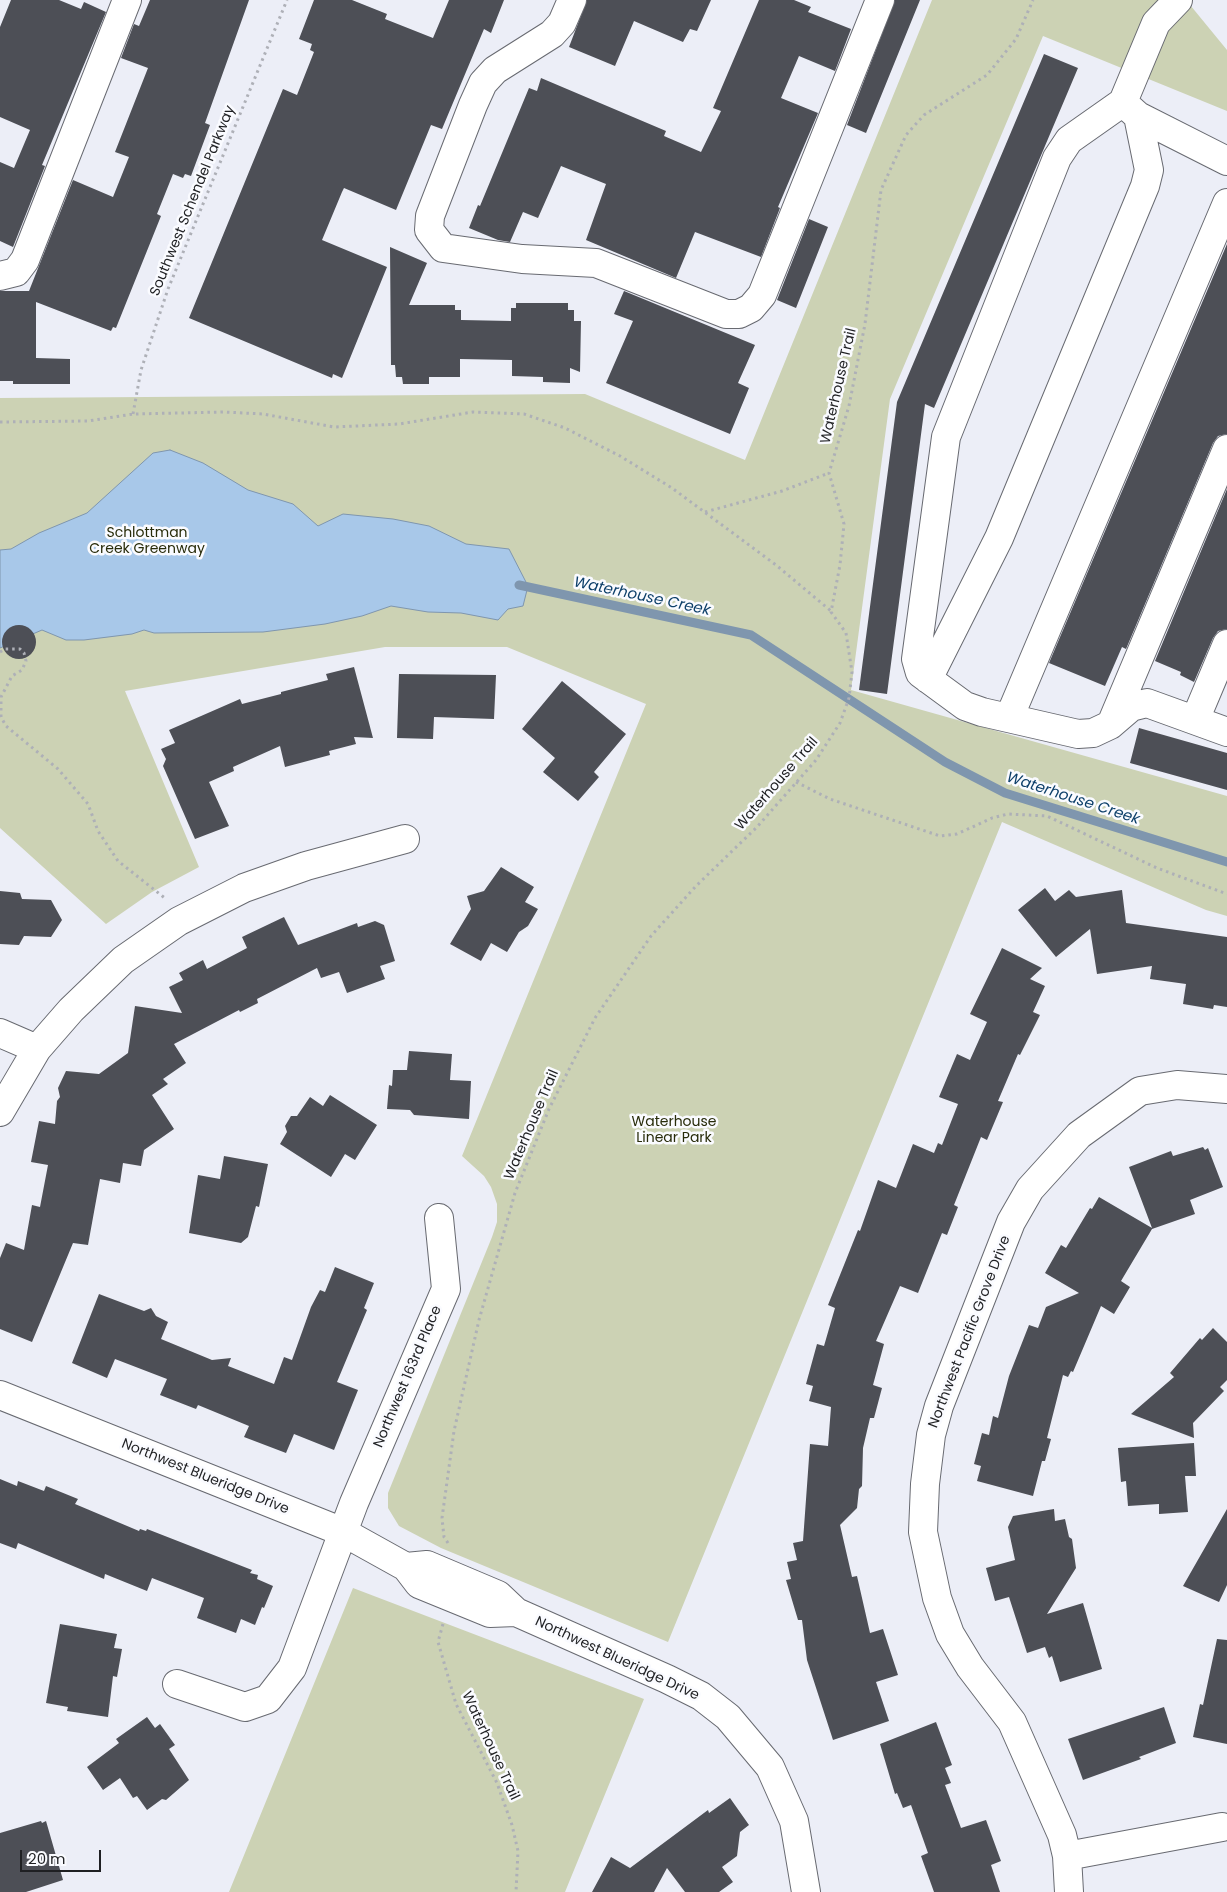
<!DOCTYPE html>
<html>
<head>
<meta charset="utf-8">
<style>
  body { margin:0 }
  #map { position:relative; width:1227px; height:1892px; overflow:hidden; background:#eceef7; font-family:Poppins,sans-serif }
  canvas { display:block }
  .scale { position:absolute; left:20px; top:1850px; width:81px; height:22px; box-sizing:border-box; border:2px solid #1f2023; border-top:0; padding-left:6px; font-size:15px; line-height:18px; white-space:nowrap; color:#1f2023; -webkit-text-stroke:4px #fafbff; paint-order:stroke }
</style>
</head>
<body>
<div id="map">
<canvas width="1227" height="1892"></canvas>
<div class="scale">20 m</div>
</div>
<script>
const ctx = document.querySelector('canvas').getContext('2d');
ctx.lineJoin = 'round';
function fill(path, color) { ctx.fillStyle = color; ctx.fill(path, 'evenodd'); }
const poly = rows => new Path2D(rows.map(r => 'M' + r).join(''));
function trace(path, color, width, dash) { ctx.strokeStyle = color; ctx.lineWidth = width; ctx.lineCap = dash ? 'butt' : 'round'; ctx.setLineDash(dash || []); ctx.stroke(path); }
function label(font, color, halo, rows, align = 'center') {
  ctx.font = font + ' Poppins,sans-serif'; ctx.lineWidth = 5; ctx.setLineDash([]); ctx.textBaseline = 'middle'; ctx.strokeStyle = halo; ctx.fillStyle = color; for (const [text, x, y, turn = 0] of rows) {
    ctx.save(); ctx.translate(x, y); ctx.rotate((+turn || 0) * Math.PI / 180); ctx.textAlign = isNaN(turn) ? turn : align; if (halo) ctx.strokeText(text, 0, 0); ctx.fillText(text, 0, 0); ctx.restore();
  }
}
fill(poly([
  [932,0,1186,0,1227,50,1227,111,1043,36,890,399,851,690,1227,796,1227,916,1206,910,1002,822,668,1642,441,1548,399,1526,388,1508,388,1493,492,1237,497,1222,497,1204,491,1187,484,1176,462,1156,646,704,507,647,385,647,125,691,199,867,152,892,106,924,0,828,0,398,585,394,745,460],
  [353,1588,644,1699,565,1892,229,1892]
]), '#ccd2b4');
const water = poly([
  [170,450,203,463,248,490,293,504,318,526,343,514,393,519,429,526,466,544,509,549,528,586,523,606,508,609,498,620,461,613,428,612,391,606,362,616,325,624,263,632,154,633,144,630,132,634,84,640,66,640,42,630,0,648,0,550,11,549,39,533,87,513,153,453,170,450]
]);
fill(water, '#a8c8e9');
trace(water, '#7f96ae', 1);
trace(poly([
  [519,585,751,635,945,762,1005,793,1227,862]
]), '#7f96ae', 9);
fill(poly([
  [11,0,59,0,81,9,84,2,106,12,42,165,45,166,13,247,0,241,0,162,14,168,30,130,0,117,0,27],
  [150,0,249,0,205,123,210,125,191,176,185,174,183,178,173,174,157,214,161,216,116,328,113,327,111,331,36,302,36,358,70,359,70,384,13,384,13,381,0,381,0,291,29,291,73,180,113,197,129,157,115,152,148,68,121,58,134,24,139,26],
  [314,0,352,0,387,14,385,19,433,38,449,0,504,0,491,33,484,29,442,129,431,125,396,210,344,188,342,192,322,240,387,267,342,378,333,374,332,378,189,318,283,89,297,95,314,52,310,50,312,44,299,39],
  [587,0,711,0,697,31,690,29,683,42,634,21,615,66,569,47],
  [759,0,794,0,811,7,808,12,851,29,835,71,799,56,781,98,818,113,778,207,780,208,761,257,695,232,676,278,586,240,606,184,561,166,538,218,523,212,510,242,498,240,469,228,478,205,480,206,529,88,537,91,541,78,666,131,664,136,701,152,721,111,713,108],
  [895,0,920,0,866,133,847,125],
  [1044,54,1078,68,934,408,925,404,887,694,859,690,897,402],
  [809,219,828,227,796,308,777,300],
  [1227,244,1227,434,1218,436,1213,443,1126,649,1122,647,1105,686,1049,663],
  [390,247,427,263,409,305,455,305,455,310,461,310,461,320,511,321,511,308,516,308,516,303,568,303,568,310,574,310,574,321,581,321,580,372,570,368,570,383,543,382,543,377,512,376,512,360,460,359,460,377,429,377,429,384,403,384,402,377,396,377,395,365,391,365],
  [624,291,755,345,738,383,749,388,730,434,606,383,633,321,614,314],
  [1227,489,1227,629,1218,631,1213,638,1194,682,1180,675,1181,672,1155,661],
  '2 642a17 17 0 1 1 34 0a17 17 0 1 1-34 0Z',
  [354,667,373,738,354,737,356,744,329,751,330,755,285,767,280,746,233,767,234,771,209,782,229,826,195,839,163,766,166,759,161,749,175,743,169,730,240,699,242,704,281,694,281,692,328,680,326,674],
  [399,674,496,675,494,719,434,717,433,739,397,738],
  [562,681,626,734,594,772,599,777,578,801,543,772,555,758,522,729],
  [1139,728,1227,753,1227,790,1130,763],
  [501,867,534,887,525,902,538,909,528,926,519,932,507,952,491,943,481,961,450,944,471,909,467,896,484,891],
  [1045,888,1055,901,1069,890,1076,897,1122,890,1126,923,1227,937,1227,1007,1214,1005,1213,1009,1183,1004,1186,984,1150,979,1152,966,1097,974,1090,929,1056,957,1018,910],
  [0,891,20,893,22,899,51,900,62,920,51,937,24,936,19,945,0,944],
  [284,917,298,945,357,923,358,927,375,921,384,925,395,961,380,966,385,979,347,993,339,972,321,978,317,968,257,999,258,1003,240,1012,239,1010,174,1044,186,1063,163,1079,168,1084,152,1095,174,1129,144,1150,141,1166,123,1163,120,1183,100,1179,88,1245,73,1243,32,1342,0,1329,0,1258,6,1243,24,1250,32,1205,40,1207,48,1165,31,1162,39,1121,55,1124,57,1101,60,1097,58,1088,66,1071,99,1074,128,1053,135,1006,182,1013,169,987,183,980,179,973,203,960,207,969,247,948,242,937],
  [1002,948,1042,968,1030,979,1045,986,1033,1012,1040,1015,1020,1055,1018,1054,998,1101,1003,1102,987,1140,981,1137,954,1205,958,1207,947,1235,942,1233,918,1293,900,1286,876,1341,884,1344,873,1385,882,1388,874,1418,870,1418,863,1448,862,1486,859,1489,857,1508,840,1525,852,1577,857,1576,870,1633,883,1629,898,1675,876,1682,889,1721,833,1740,807,1660,802,1620,798,1620,786,1580,791,1579,787,1562,797,1560,793,1543,803,1541,810,1444,828,1446,831,1407,809,1401,813,1386,806,1384,817,1344,824,1346,835,1308,828,1305,858,1230,860,1231,878,1180,896,1188,913,1144,934,1153,938,1143,942,1145,958,1104,939,1097,957,1054,970,1060,987,1022,970,1014],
  [409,1051,452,1054,450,1080,471,1081,469,1119,414,1115,410,1110,387,1109,389,1085,392,1086,393,1070,407,1070],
  [330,1095,377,1125,355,1160,345,1154,331,1177,280,1144,287,1132,285,1126,291,1116,297,1116,310,1097,323,1106],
  [1203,1147,1205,1150,1208,1148,1223,1187,1190,1200,1195,1214,1152,1229,1121,1281,1130,1287,1114,1314,1101,1306,1073,1372,1071,1371,1068,1377,1063,1375,1047,1438,1051,1439,1045,1461,1042,1461,1033,1496,977,1481,981,1466,974,1464,982,1433,989,1435,993,1416,998,1418,1009,1376,1029,1325,1038,1328,1046,1307,1079,1293,1045,1273,1061,1245,1066,1248,1090,1208,1092,1209,1099,1197,1152,1228,1129,1167,1171,1151,1173,1156],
  [224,1156,268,1164,259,1207,256,1206,248,1237,241,1243,189,1233,198,1175,220,1179],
  [335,1267,374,1283,364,1308,367,1310,337,1382,358,1390,334,1450,294,1434,286,1453,244,1437,249,1426,198,1405,196,1409,160,1395,167,1379,115,1359,107,1378,72,1363,99,1294,144,1311,151,1308,156,1316,168,1322,161,1339,212,1360,231,1358,228,1366,274,1384,284,1357,292,1360,311,1307,320,1290,325,1292],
  [1213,1328,1227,1342,1227,1380,1220,1387,1224,1391,1193,1423,1194,1438,1131,1414,1174,1377,1170,1373,1200,1338,1202,1340],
  [1194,1443,1196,1476,1185,1476,1188,1512,1159,1514,1159,1504,1128,1506,1126,1481,1121,1482,1118,1448],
  [0,1479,17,1486,18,1481,44,1491,46,1486,78,1499,75,1504,139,1531,140,1529,146,1531,147,1529,252,1570,250,1573,258,1575,257,1579,273,1586,264,1608,262,1607,255,1625,241,1619,236,1633,197,1618,204,1598,152,1578,147,1591,105,1574,104,1579,18,1543,16,1549,0,1543],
  [1054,1509,1055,1521,1065,1519,1069,1537,1072,1539,1076,1568,1047,1614,1083,1603,1102,1669,1060,1682,1052,1656,1049,1658,1045,1647,1027,1653,1009,1597,995,1601,986,1568,1015,1560,1008,1527,1013,1516],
  [1227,1509,1227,1585,1219,1602,1183,1586],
  [60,1624,117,1634,114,1648,122,1649,117,1677,113,1676,108,1717,67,1711,68,1707,46,1703],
  [1217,1639,1227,1640,1227,1744,1193,1737,1200,1704,1203,1705],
  [1164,1707,1176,1743,1139,1757,1141,1759,1083,1780,1068,1739],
  [147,1717,155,1728,160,1724,175,1745,169,1749,189,1780,166,1800,162,1799,147,1810,137,1796,133,1798,120,1778,103,1790,87,1767,119,1743,116,1739],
  [936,1722,952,1765,945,1768,951,1783,945,1785,961,1828,986,1820,1001,1861,991,1865,1000,1892,934,1892,921,1856,928,1853,911,1805,903,1808,897,1793,895,1794,880,1744],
  [730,1798,749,1825,740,1832,737,1856,722,1867,733,1882,719,1892,685,1892,667,1868,654,1892,592,1892,611,1857,630,1868,708,1810,709,1813],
  [41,1821,42,1823,46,1821,63,1880,26,1892,0,1892,0,1833]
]), '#4d4f56');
const minor = poly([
  [572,0,562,23,552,34,495,70,483,83,473,105,430,216,429,230,443,248,522,259,596,263,726,314,739,314,751,308,762,295,880,0],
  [1178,0,1156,23,1123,102,1069,140,1057,158,946,437,916,659,920,673,965,706,982,712,1078,734,1093,733,1110,725,1131,707,1147,703,1227,732],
  [1128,107,1138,116,1227,161],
  [0,276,16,272,25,260,127,0],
  [928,679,999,538,1145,186,1149,170,1138,116],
  [1009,718,1227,203],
  [1195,720,1227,644],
  [1112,722,1227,449],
  [0,1033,37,1049],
  [0,1112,37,1049,71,1010,123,960,179,921,244,888,306,866,405,839],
  [0,1395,343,1532,406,1567,419,1584,490,1613,516,1612],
  [406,1567,427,1565,498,1595,516,1612,667,1679,701,1696,728,1717,770,1767,794,1821,806,1892],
  [177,1684,245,1707,268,1699,292,1668,354,1503,446,1289,439,1218],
  [1067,1856,1222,1827],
  [1069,1892,1067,1856,1062,1835,1012,1722,970,1667,950,1634,937,1598,923,1532,925,1484,931,1435,939,1406,1011,1222,1030,1189,1079,1135,1140,1091,1177,1085,1227,1089]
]);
trace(minor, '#686a71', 30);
trace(poly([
  [133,414,141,370,168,289,287,0],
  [0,422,88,421,133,414,224,412,263,414,334,427,399,424,473,412,524,414,565,428,620,456,672,488,776,565,831,611],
  [705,512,782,491,829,473],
  [0,652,5,649,20,649,24,653,26,661,22,670,12,676,1,697,1,717,6,726,58,769,88,804,98,831,118,861,166,899],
  [796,782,830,799,940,836,957,834,992,818,1008,814,1047,816,1157,868,1227,894],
  [448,1543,444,1537,442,1518,454,1431,479,1320,515,1193,549,1109,595,1018,651,936,696,886,757,827,816,760,840,723,849,698,852,672,846,633,831,612,840,565,844,524,829,473,849,406,865,324,881,190,906,135,924,115,987,75,1016,39,1033,0],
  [443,1624,438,1642,456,1704,497,1783,512,1825,518,1851,516,1892]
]), '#aeb0b7', 3, [2.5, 4]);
trace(minor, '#fff', 28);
label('14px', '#1f2023', '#fafbff', [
  ["Southwest Schendel Parkway",193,201,-68],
  ["Waterhouse Trail",839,386,-77],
  ["Waterhouse Trail",777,784,-49],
  ["Waterhouse Trail",532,1125,-67],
  ["Northwest Pacific Grove Drive",970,1332,-69],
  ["Northwest 163rd Place",408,1377,-67],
  ["Northwest Blueridge Drive",205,1477,22],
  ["Northwest Blueridge Drive",617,1659,25],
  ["Waterhouse Trail",490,1746,65]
]);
label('14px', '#282c0a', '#fafbff', [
  ["Schlottman",147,533],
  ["Creek Greenway",147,549],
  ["Waterhouse",674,1122],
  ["Linear Park",674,1138]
]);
label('italic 15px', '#0e406a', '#fafbff', [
  ["Waterhouse Creek",642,597,12],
  ["Waterhouse Creek",1073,799,18]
]);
</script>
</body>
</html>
